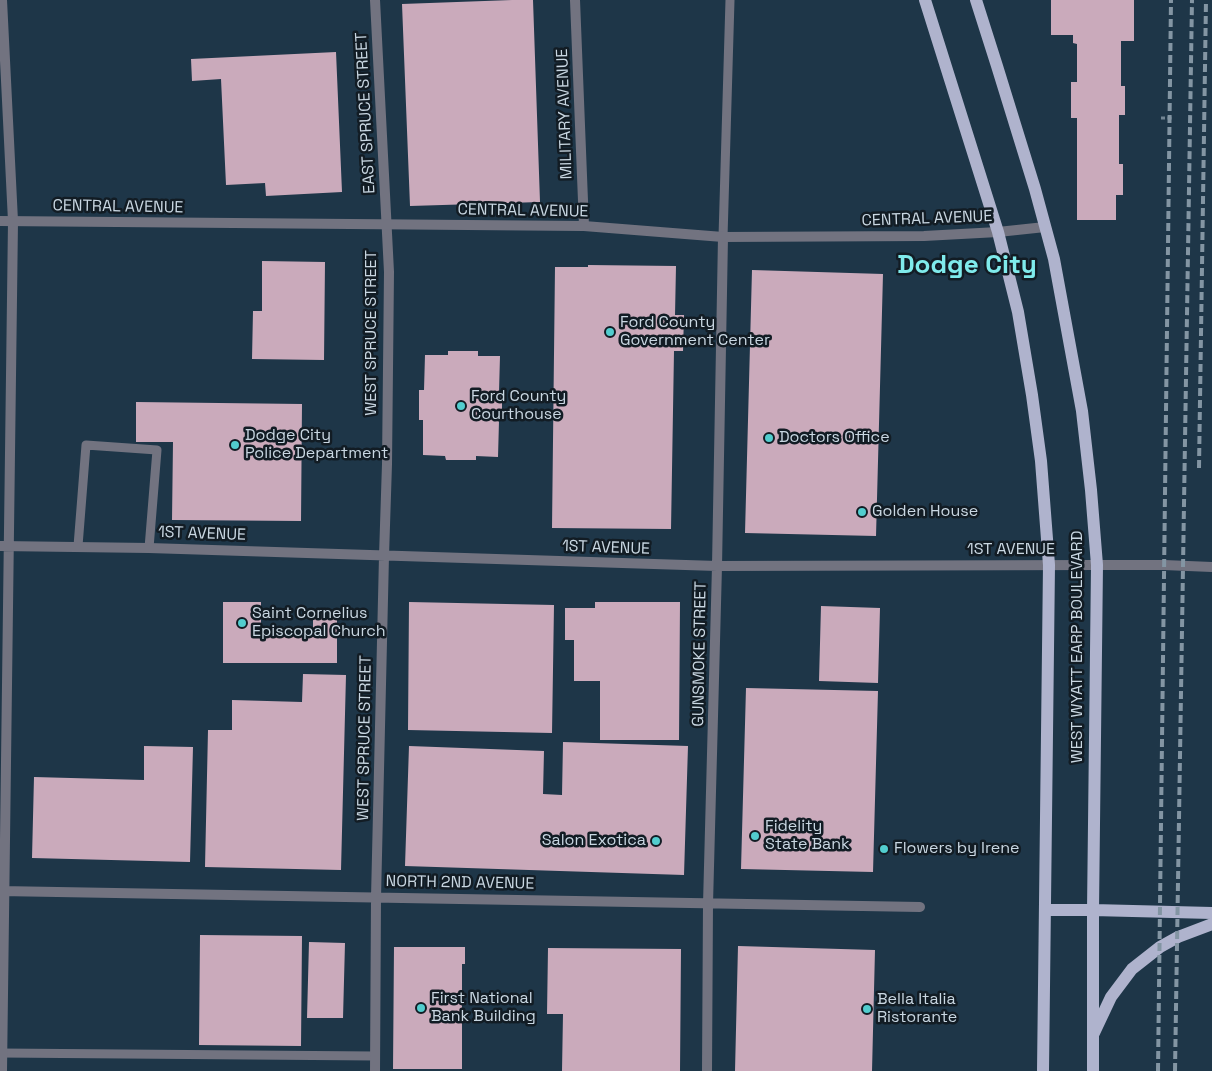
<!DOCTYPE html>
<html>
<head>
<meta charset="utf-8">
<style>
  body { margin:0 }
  canvas { display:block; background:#1e3648 }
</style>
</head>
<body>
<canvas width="1212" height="1071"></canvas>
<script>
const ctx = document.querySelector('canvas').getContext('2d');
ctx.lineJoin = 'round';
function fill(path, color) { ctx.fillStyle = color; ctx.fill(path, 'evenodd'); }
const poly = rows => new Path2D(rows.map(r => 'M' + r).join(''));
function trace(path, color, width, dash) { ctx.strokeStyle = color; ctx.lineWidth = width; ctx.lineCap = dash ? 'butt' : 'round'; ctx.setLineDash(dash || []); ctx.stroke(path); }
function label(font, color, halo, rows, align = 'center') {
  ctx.font = font + ' "Space Grotesk",sans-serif'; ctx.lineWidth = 5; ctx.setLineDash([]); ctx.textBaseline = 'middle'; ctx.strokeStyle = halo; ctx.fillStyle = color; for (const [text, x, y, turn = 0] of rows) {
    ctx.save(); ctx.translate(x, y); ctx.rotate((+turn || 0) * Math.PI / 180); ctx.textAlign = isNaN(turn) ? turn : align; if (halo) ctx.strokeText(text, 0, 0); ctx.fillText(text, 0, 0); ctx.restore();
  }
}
fill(poly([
  [512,0,533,0,540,202,410,206,402,4],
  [1051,0,1134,0,1134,41,1121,41,1121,86,1125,86,1125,115,1119,115,1119,164,1123,164,1123,195,1116,195,1116,220,1077,220,1077,118,1071,118,1071,82,1077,82,1077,44,1073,43,1073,35,1051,35],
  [336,52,342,192,266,196,265,183,226,185,221,79,192,81,191,59],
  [262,261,325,262,324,360,252,359,253,311,262,311],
  [588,265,676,266,675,315,684,315,683,351,674,351,671,529,552,528,555,267,588,267],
  [752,270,883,274,876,536,745,533],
  [448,351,478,351,478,356,500,356,499,392,504,392,503,402,502,402,502,410,503,410,503,421,499,421,498,457,476,456,476,460,446,460,445,456,423,455,423,420,419,420,419,390,424,390,425,355,448,355],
  [136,402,302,404,301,521,172,520,173,442,136,442],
  [223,602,261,602,261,636,313,636,313,611,337,611,337,663,223,663],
  [409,602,554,605,552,733,408,730],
  [595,602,680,602,679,740,600,740,600,681,574,681,574,640,565,640,565,608,595,608],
  [821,606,880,608,878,683,819,681],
  [303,674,346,675,341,870,205,867,208,730,232,730,232,700,302,702],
  [746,688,878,691,873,872,741,869],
  [563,742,688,746,684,875,405,866,409,746,544,751,543,794,562,795],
  [144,746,193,747,190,862,32,858,34,777,144,780],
  [200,935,302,936,301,1046,199,1045],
  [309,942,345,943,343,1018,307,1018],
  [738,946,875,950,872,1071,735,1071],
  [394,947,465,947,465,964,462,964,462,1069,393,1069],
  [548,948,681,949,680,1071,562,1071,563,1014,547,1014]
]), '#caaabb');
trace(poly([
  [1161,118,1174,118]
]), '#728594', 3, [4, 2.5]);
trace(poly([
  [723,237,730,0],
  [78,546,86,445,157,450,149,548],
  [0,1053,375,1056]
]), '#727380', 9);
trace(poly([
  [2,0,13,221,2,1071],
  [575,0,584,226],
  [0,546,149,548,717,566,1097,565,1164,565,1212,567],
  [0,891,920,907],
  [375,1071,376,898,384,556,387,464,389,272,375,0],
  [707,1071,708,904,717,566,723,237]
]), '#727380', 10);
trace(poly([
  [0,221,584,226,723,237,924,236,998,232,1045,227]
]), '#727380', 10);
trace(poly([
  [925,0,998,232,1018,312,1032,395,1041,461,1049,565,1043,1071],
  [976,0,997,66,1035,189,1054,259,1082,411,1091,490,1097,565,1093,910,1093,1071],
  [1046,910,1093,910,1212,913],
  [1094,1033,1111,997,1132,969,1160,947,1178,937,1212,924]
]), '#afb3cd', 12);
trace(poly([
  [1199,468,1206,0],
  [1158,1071,1171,0],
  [1175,1071,1192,0]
]), '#8395a3', 4, [8, 4]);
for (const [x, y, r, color] of [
  [610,332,5,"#52cdce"],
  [461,406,5,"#52cdce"],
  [769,438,5,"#52cdce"],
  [235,445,5,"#52cdce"],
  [862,512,5,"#52cdce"],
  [242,623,5,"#52cdce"],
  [755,836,5,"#52cdce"],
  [656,841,5,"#52cdce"],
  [884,849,5,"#52cdce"],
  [421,1008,5,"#52cdce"],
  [867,1009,5,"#52cdce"]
]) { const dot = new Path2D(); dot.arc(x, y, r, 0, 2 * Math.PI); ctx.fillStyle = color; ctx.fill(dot); trace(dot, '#121c24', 2); }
label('16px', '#c9d7e2', '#121c24', [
  ["EAST SPRUCE STREET",366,113,-93],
  ["MILITARY AVENUE",565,114,-92],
  ["CENTRAL AVENUE",118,207,1],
  ["CENTRAL AVENUE",523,211,1],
  ["CENTRAL AVENUE",927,219,-2],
  ["WEST SPRUCE STREET",372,333,-90],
  ["1ST AVENUE",202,534,2],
  ["1ST AVENUE",606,548,2],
  ["1ST AVENUE",1011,550],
  ["WEST WYATT EARP BOULEVARD",1078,647,-90],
  ["GUNSMOKE STREET",700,654,-89],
  ["WEST SPRUCE STREET",365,738,-89],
  ["NORTH 2ND AVENUE",460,883,1]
]);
label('16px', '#c9d7e2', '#121c24', [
  ["Ford County",620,323],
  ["Government Center",620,341],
  ["Ford County",471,397],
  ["Courthouse",471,415],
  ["Dodge City",245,436],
  ["Police Department",245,454],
  ["Doctors Office",779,438],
  ["Golden House",872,512],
  ["Saint Cornelius",252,614],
  ["Episcopal Church",252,632],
  ["Fidelity",765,827],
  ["State Bank",765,845],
  ["Salon Exotica",646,841,"right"],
  ["Flowers by Irene",894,849],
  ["First National",431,999],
  ["Bank Building",431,1017],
  ["Bella Italia",877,1000],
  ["Ristorante",877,1018]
], 'left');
label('bold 26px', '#7febec', '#121c24', [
  ["Dodge City",967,266]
]);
</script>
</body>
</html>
